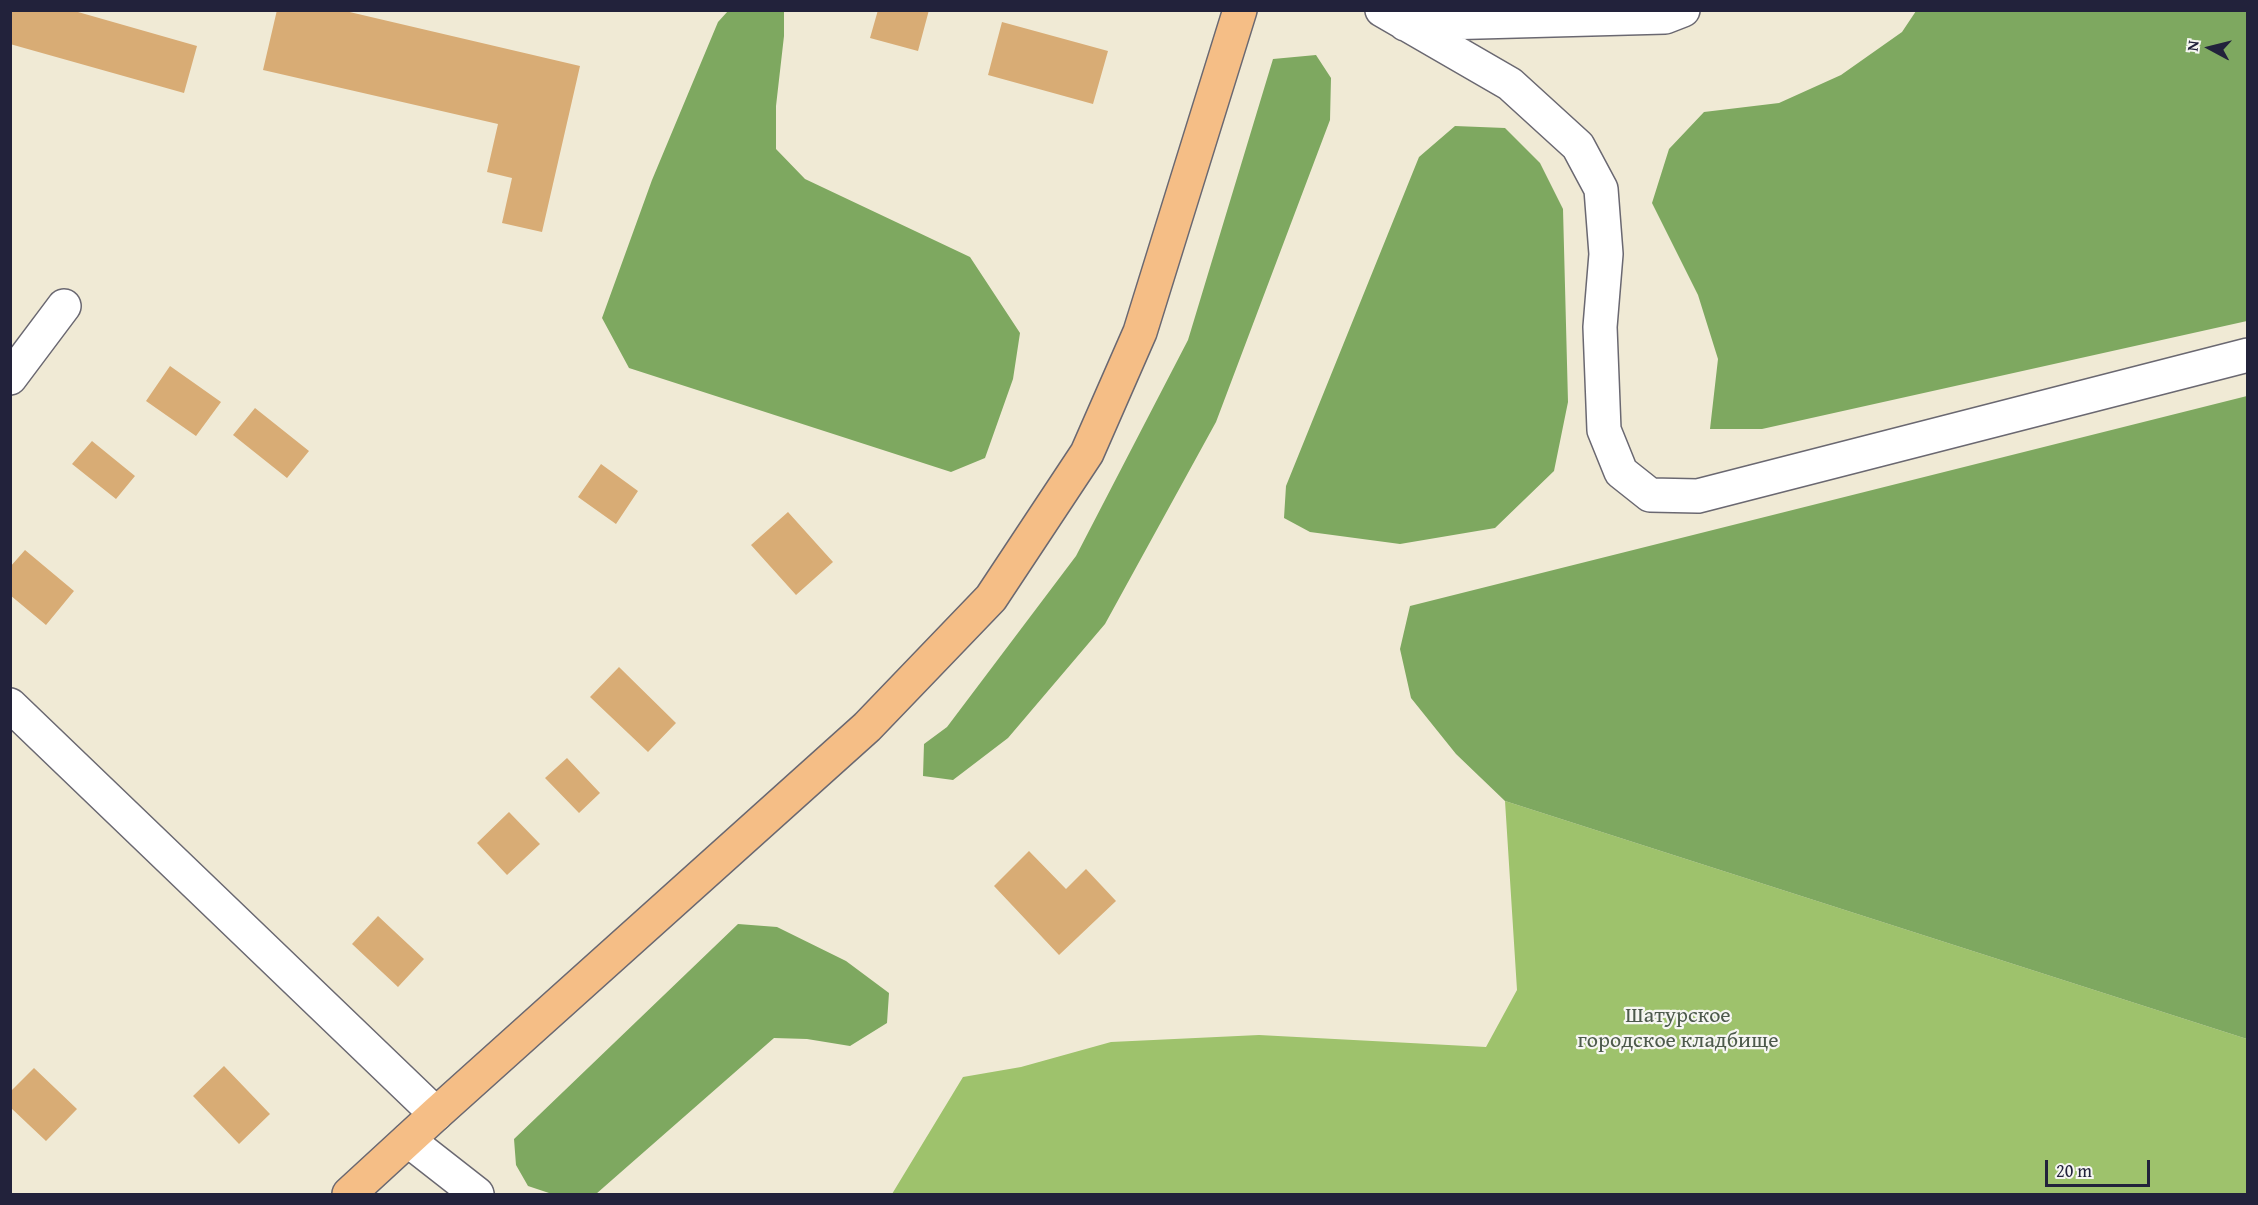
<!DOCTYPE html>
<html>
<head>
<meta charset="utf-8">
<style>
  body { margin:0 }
  #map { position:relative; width:2258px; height:1205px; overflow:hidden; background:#f0ead5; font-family:"Gentium Book Plus",serif }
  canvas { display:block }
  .frame { position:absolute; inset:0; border:12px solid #22223b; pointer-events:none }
  .north { position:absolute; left:2180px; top:18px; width:60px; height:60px; -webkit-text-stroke:4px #f6f6f2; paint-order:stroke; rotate:277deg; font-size:16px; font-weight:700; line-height:24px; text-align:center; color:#22223b }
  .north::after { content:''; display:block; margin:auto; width:21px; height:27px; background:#22223b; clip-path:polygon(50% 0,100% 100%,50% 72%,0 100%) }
  .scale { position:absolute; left:2045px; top:1160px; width:105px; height:27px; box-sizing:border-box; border:3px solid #22223b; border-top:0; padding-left:8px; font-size:18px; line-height:21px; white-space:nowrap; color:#22223b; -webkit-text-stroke:4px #f6f6f2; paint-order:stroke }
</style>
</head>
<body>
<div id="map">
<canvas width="2258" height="1205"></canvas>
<div class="frame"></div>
<div class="north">N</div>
<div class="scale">20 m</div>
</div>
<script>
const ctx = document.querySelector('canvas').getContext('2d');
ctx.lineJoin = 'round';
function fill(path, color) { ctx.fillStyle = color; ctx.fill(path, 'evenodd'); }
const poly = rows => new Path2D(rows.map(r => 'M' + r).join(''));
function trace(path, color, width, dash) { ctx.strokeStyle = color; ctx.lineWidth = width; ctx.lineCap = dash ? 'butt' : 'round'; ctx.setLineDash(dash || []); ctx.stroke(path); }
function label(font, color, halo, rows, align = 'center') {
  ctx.font = font + ' "Gentium Book Plus",serif'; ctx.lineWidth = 4.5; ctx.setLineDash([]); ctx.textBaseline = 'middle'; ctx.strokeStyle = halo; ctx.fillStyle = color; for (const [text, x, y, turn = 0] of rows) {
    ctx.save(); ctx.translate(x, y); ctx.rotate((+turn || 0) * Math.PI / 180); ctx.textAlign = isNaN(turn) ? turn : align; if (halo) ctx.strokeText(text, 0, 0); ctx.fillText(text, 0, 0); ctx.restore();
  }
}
fill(poly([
  [1505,801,2247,1039,2247,1194,892,1194,963,1077,1021,1067,1111,1042,1259,1035,1486,1047,1517,990]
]), '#9ec26c');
fill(poly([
  [784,11,784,36,776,106,776,149,805,179,970,257,1020,333,1013,379,985,458,951,472,629,368,602,318,652,180,718,22,728,11],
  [1916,11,2247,11,2247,321,1762,429,1710,429,1718,359,1698,295,1652,203,1669,149,1704,112,1779,103,1841,75,1902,32],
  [1316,55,1331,78,1330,120,1216,422,1105,624,1008,738,953,780,923,776,924,744,947,727,1076,556,1188,340,1273,59],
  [1455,126,1505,128,1540,163,1563,209,1568,402,1554,471,1495,528,1400,544,1310,532,1284,518,1286,486,1419,157],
  [2247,396,2247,1039,1505,801,1456,754,1411,698,1400,649,1410,606],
  [738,924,777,927,846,961,889,993,887,1023,850,1046,807,1039,774,1038,596,1194,552,1194,528,1186,516,1165,514,1139]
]), '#7ea860');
fill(poly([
  [10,10,71,10,197,46,184,93,10,44],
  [277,10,341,10,580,66,542,232,502,223,512,178,487,172,498,124,263,70],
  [878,10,929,10,918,51,870,38],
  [1002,22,1108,51,1093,104,988,75],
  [170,366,221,402,196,436,146,401],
  [255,408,309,451,287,478,233,435],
  [92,441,135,476,116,499,72,464],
  [601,464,638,491,616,524,578,497],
  [788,512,833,562,796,595,751,545],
  [25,550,74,591,46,625,10,595,10,567],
  [619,667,676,723,648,752,590,697],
  [567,758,600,793,579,813,545,778],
  [509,812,540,844,507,875,477,843],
  [1029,851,1066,889,1086,869,1116,901,1059,955,994,886],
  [378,916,424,959,398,987,352,944],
  [224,1066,270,1114,239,1144,193,1096],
  [34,1068,77,1109,46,1141,10,1107,10,1092]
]), '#d8ac75');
const minor = poly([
  [1382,10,1510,84,1578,146,1601,189,1606,254,1600,327,1604,430,1621,472,1650,495,1698,496,2248,355],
  [1405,24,1665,17,1683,10],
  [10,378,64,306],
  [10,705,436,1114],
  [408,1140,477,1194]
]);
const major = poly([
  [349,1194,436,1114,867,727,991,598,1087,453,1140,332,1240,10]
]);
trace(minor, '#6a6871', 36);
trace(major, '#6a6871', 36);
trace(minor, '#fff', 33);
trace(major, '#f5be86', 33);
label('22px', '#4d5a4c', '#f6f6f2', [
  ["Шатурское",1678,1016],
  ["городское кладбище",1678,1041]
]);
</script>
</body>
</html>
